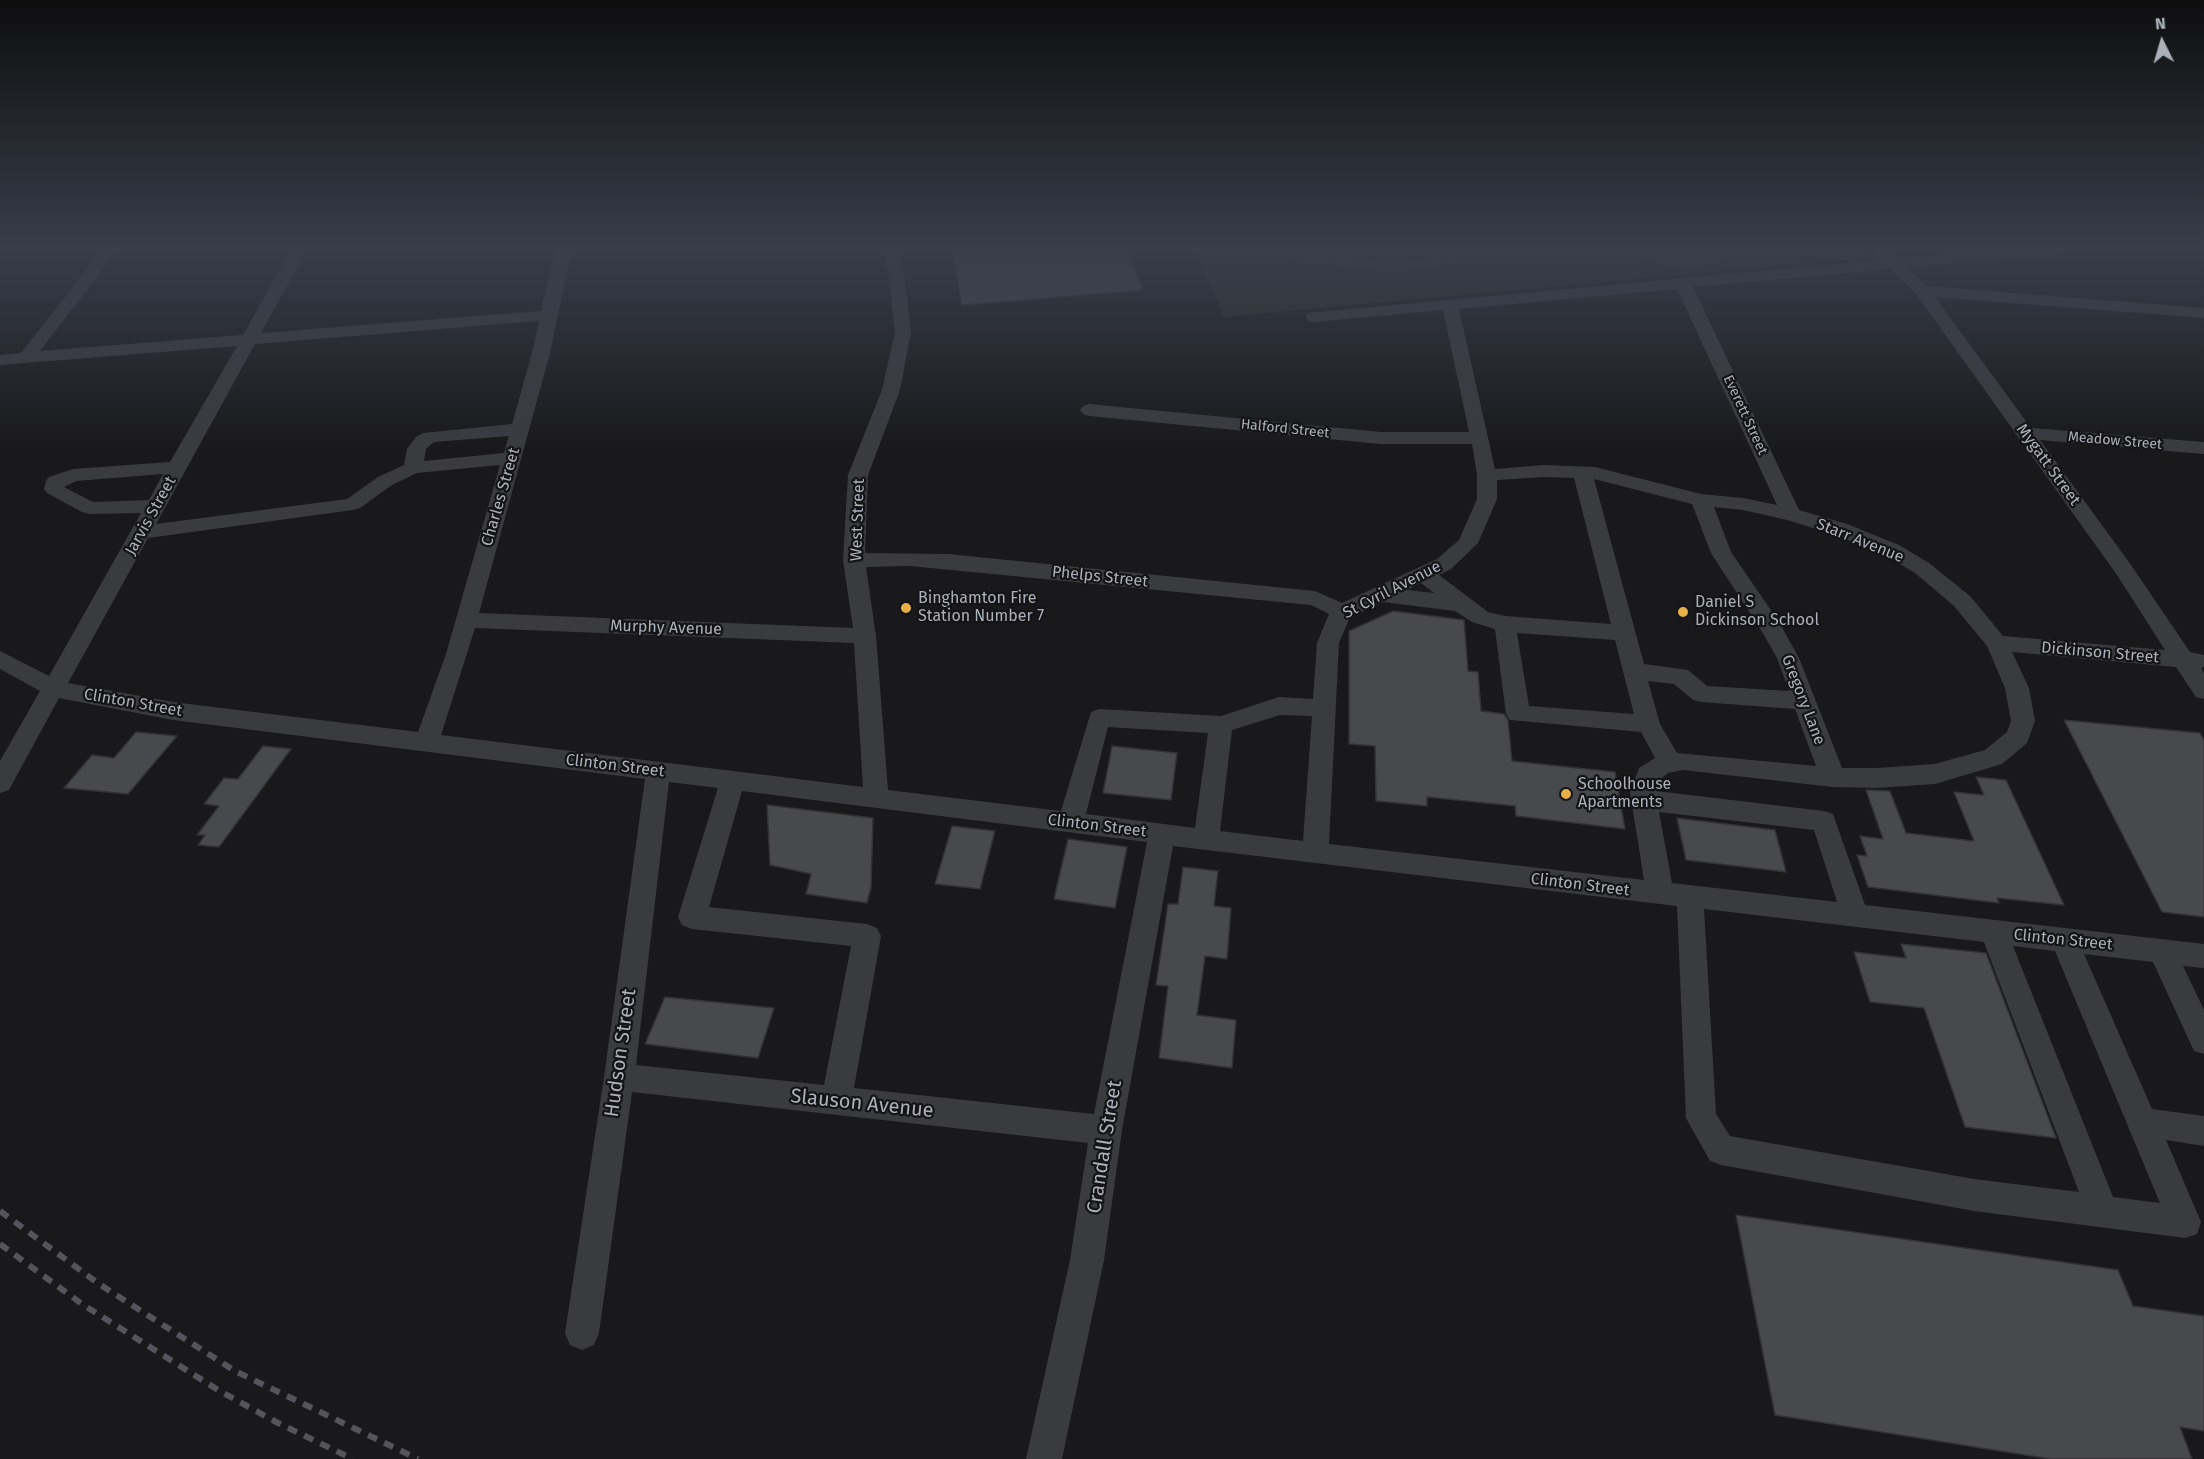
<!DOCTYPE html>
<html>
<head>
<meta charset="utf-8">
<style>
  body { margin:0 }
  #map { position:relative; width:2204px; height:1459px; overflow:hidden; background:#19191b; font-family:"Fira Sans",sans-serif }
  canvas { display:block }
  .north { position:absolute; left:2132px; top:12px; width:60px; height:60px; -webkit-text-stroke:4px #141416; paint-order:stroke; rotate:355deg; font-size:16px; font-weight:700; line-height:24px; text-align:center; color:#acb0b9 }
  .north::after { content:''; display:block; margin:auto; width:21px; height:27px; background:#acb0b9; clip-path:polygon(50% 0,100% 100%,50% 72%,0 100%) }
</style>
</head>
<body>
<div id="map">
<canvas width="2204" height="1459"></canvas>
<div class="north">N</div>
</div>
<script>
const ctx = document.querySelector('canvas').getContext('2d');
ctx.lineJoin = 'round';
function fill(path, color) { ctx.fillStyle = color; ctx.fill(path, 'evenodd'); }
const poly = rows => new Path2D(rows.map(r => 'M' + r).join(''));
function trace(path, color, width, dash) { ctx.strokeStyle = color; ctx.lineWidth = width; ctx.lineCap = dash ? 'butt' : 'round'; ctx.setLineDash(dash || []); ctx.stroke(path); }
function label(font, color, halo, rows, align = 'center') {
  ctx.font = font + ' "Fira Sans",sans-serif'; ctx.lineWidth = 4.5; ctx.setLineDash([]); ctx.textBaseline = 'middle'; ctx.strokeStyle = halo; ctx.fillStyle = color; for (const [text, x, y, turn = 0] of rows) {
    ctx.save(); ctx.translate(x, y); ctx.rotate((+turn || 0) * Math.PI / 180); ctx.textAlign = isNaN(turn) ? turn : align; if (halo) ctx.strokeText(text, 0, 0); ctx.fillText(text, 0, 0); ctx.restore();
  }
}
fill(poly([
  [1194,248,1863,248,1873,257,1224,317]
]), '#252d26');
const building = poly([
  [952,248,1127,248,1143,290,962,305,952,248],
  [1393,611,1464,620,1468,671,1478,672,1481,711,1504,714,1508,720,1512,761,1615,772,1625,829,1516,816,1515,806,1427,797,1427,806,1376,801,1375,746,1349,744,1349,631,1393,611],
  [2064,720,2200,733,2204,740,2204,917,2162,912,2064,720],
  [136,732,177,736,128,794,64,788,92,755,114,758,136,732],
  [263,746,291,749,219,847,198,845,205,835,197,835,219,806,204,804,224,778,238,779,263,746],
  [1112,746,1177,753,1171,800,1103,793,1112,746],
  [1976,777,2006,780,2064,905,1997,898,1999,903,1868,887,1857,855,1867,856,1860,836,1883,839,1866,790,1890,791,1906,833,1974,841,1954,792,1984,795,1976,777],
  [767,805,873,818,871,887,867,903,806,894,811,874,770,865,767,805],
  [1677,818,1775,830,1786,872,1686,860,1677,818],
  [952,826,995,831,980,889,935,884,952,826],
  [1068,839,1127,847,1115,908,1054,899,1068,839],
  [1183,867,1218,871,1214,906,1231,908,1227,959,1205,956,1197,1015,1236,1020,1232,1068,1159,1058,1168,986,1156,985,1168,904,1178,904,1183,867],
  [1901,944,1986,953,2056,1138,1965,1127,1924,1008,1870,1002,1854,952,1906,958,1901,944],
  [665,997,774,1008,758,1058,645,1044,665,997],
  [1736,1215,2118,1270,2133,1306,2204,1316,2204,1431,2180,1427,2192,1459,2050,1459,1775,1415,1736,1215]
]);
fill(building, '#48494d');
trace(building, '#333336', 1.5);
fill(poly([
  [103,248,119,248,40,351,243,335,292,248,308,248,261,333,541,311,556,248,572,248,550,353,479,613,853,628,843,560,848,475,882,390,895,332,885,248,901,248,911,332,900,390,868,475,865,553,948,554,1315,591,1342,603,1437,559,1459,540,1477,499,1477,475,1472,444,1381,444,1089,416,1083,414,1080,410,1083,406,1089,404,1381,432,1469,432,1443,310,1314,322,1308,321,1306,317,1308,313,1882,260,1871,248,1888,248,1899,259,2015,248,2074,248,2066,253,1907,267,1927,286,2204,308,2204,318,1935,297,2031,428,2204,442,2204,454,2040,440,2131,565,2190,652,2204,655,2204,667,2201,668,2204,673,2204,699,2196,697,2176,667,2012,652,2029,688,2035,721,2027,743,2002,764,1935,784,1877,788,1833,787,1683,770,1668,773,1659,780,1656,791,1824,811,1833,814,1865,905,2204,944,2204,968,2183,966,2204,1010,2204,1054,2194,1051,2153,962,2084,954,2152,1109,2204,1116,2204,1146,2166,1140,2201,1222,2197,1234,2185,1238,1974,1211,1721,1165,1710,1161,1686,1118,1677,906,1173,846,1122,1130,1104,1260,1062,1459,1026,1459,1070,1260,1088,1143,632,1092,599,1333,594,1345,582,1350,570,1345,565,1333,604,1077,645,779,173,720,59,698,9,790,0,793,0,761,40,691,0,669,0,651,49,676,141,513,89,514,82,512,47,493,44,489,46,481,49,477,73,469,170,462,237,346,0,365,0,355,21,353,103,248],
  [1891,269,1916,294,2117,575,2165,650,2003,636,1970,596,1929,563,1899,545,1847,524,1799,510,1693,287,1891,269],
  [1677,289,1777,505,1743,498,1701,494,1595,467,1544,465,1495,469,1459,309,1677,289],
  [539,321,532,353,512,424,423,433,416,437,407,449,404,465,378,477,347,499,156,524,255,344,539,321],
  [509,436,504,453,424,461,426,449,434,442,509,436],
  [500,465,446,654,418,732,173,702,68,683,148,538,353,510,360,508,392,485,417,473,500,465],
  [163,474,149,500,93,502,64,487,76,481,163,474],
  [1544,477,1574,478,1611,624,1505,616,1488,612,1439,575,1451,569,1478,543,1497,499,1497,480,1544,477],
  [1594,479,1692,504,1711,553,1761,630,1777,658,1789,691,1707,686,1688,670,1644,664,1594,479],
  [1714,507,1743,510,1787,520,1833,534,1885,555,1915,573,1954,606,1987,646,2005,688,2011,721,2007,732,1985,750,1935,764,1877,768,1842,768,1799,658,1779,622,1731,552,1714,507],
  [910,566,1311,605,1329,614,1317,643,1313,699,1279,697,1221,716,1099,709,1091,712,1061,811,888,790,876,636,866,567,910,566],
  [1421,583,1434,593,1407,590,1421,583],
  [1383,602,1455,611,1472,622,1495,629,1506,714,1510,720,1641,732,1655,758,1639,768,1630,792,1644,880,1329,844,1339,643,1350,617,1383,602],
  [475,628,854,643,863,787,441,735,475,628],
  [1517,633,1615,640,1634,714,1529,706,1517,633],
  [1648,681,1674,684,1693,700,1701,702,1795,709,1816,766,1677,753,1660,724,1648,681],
  [1280,715,1312,716,1303,841,1220,831,1232,730,1280,715],
  [1108,727,1208,733,1195,828,1086,814,1108,727],
  [669,782,718,788,678,917,682,925,692,929,851,946,824,1085,636,1065,669,782],
  [742,791,1147,842,1094,1114,854,1088,881,936,877,928,867,924,709,907,742,791],
  [1659,812,1814,830,1837,902,1672,883,1659,812],
  [1704,909,1984,942,2079,1192,1974,1179,1730,1136,1716,1114,1704,909],
  [2013,946,2055,951,2160,1203,2113,1197,2013,946],
  [1267,248,1290,248,1326,256,1396,262,1439,258,1453,248,1469,248,1461,258,1449,265,1396,272,1300,262,1270,251,1267,248],
  [1504,248,1589,248,1586,251,1559,257,1537,257,1507,251,1504,248],
  [1619,248,1643,248,1668,256,1698,257,1717,253,1721,248,1737,248,1737,252,1728,260,1698,267,1667,266,1622,251,1619,248]
]), '#3a3b3f');
trace(poly([
  [0,1211,99,1284,235,1371,418,1459],
  [0,1244,82,1304,218,1390,278,1423,353,1459]
]), '#53555a', 6, [10, 8]);
const sky = ctx.createLinearGradient(0, 0, 0, 452);
sky.addColorStop(0, '#0e0e0f');
sky.addColorStop(0.55, '#383e4a');
sky.addColorStop(1, '#383e4a00');
ctx.fillStyle = sky;
ctx.fillRect(0, 0, 2204, 452);
for (const [x, y, r, color] of [
  [906,608,6,"#e7af45"],
  [1683,612,6,"#e7af45"],
  [1566,794,6,"#e7af45"]
]) { const dot = new Path2D(); dot.arc(x, y, r, 0, 2 * Math.PI); ctx.fillStyle = color; ctx.fill(dot); trace(dot, '#141416', 2); }
label('14px', '#acb0b9', '#141416', [
  ["Everett Street",1745,415,65],
  ["Halford Street",1285,429,6],
  ["Meadow Street",2115,441,5]
]);
label('16px', '#acb0b9', '#141416', [
  ["Mygatt Street",2048,465,54],
  ["Charles Street",501,497,-74],
  ["Jarvis Street",151,516,-61],
  ["West Street",858,520,-88],
  ["Starr Avenue",1860,541,22],
  ["Phelps Street",1100,577,6],
  ["St Cyril Avenue",1392,590,-27],
  ["Murphy Avenue",666,628,2],
  ["Dickinson Street",2100,653,5],
  ["Gregory Lane",1803,700,69],
  ["Clinton Street",133,703,10],
  ["Clinton Street",615,766,7],
  ["Clinton Street",1097,826,7],
  ["Clinton Street",1580,885,7],
  ["Clinton Street",2063,940,6]
]);
label('16px', '#acb0b9', '#141416', [
  ["Binghamton Fire",918,599],
  ["Station Number 7",918,617],
  ["Daniel S",1695,603],
  ["Dickinson School",1695,621],
  ["Schoolhouse",1578,785],
  ["Apartments",1578,803]
], 'left');
label('20px', '#acb0b9', '#141416', [
  ["Hudson Street",621,1053,-82],
  ["Slauson Avenue",862,1104,6],
  ["Crandall Street",1105,1147,-81]
]);
</script>
</body>
</html>
